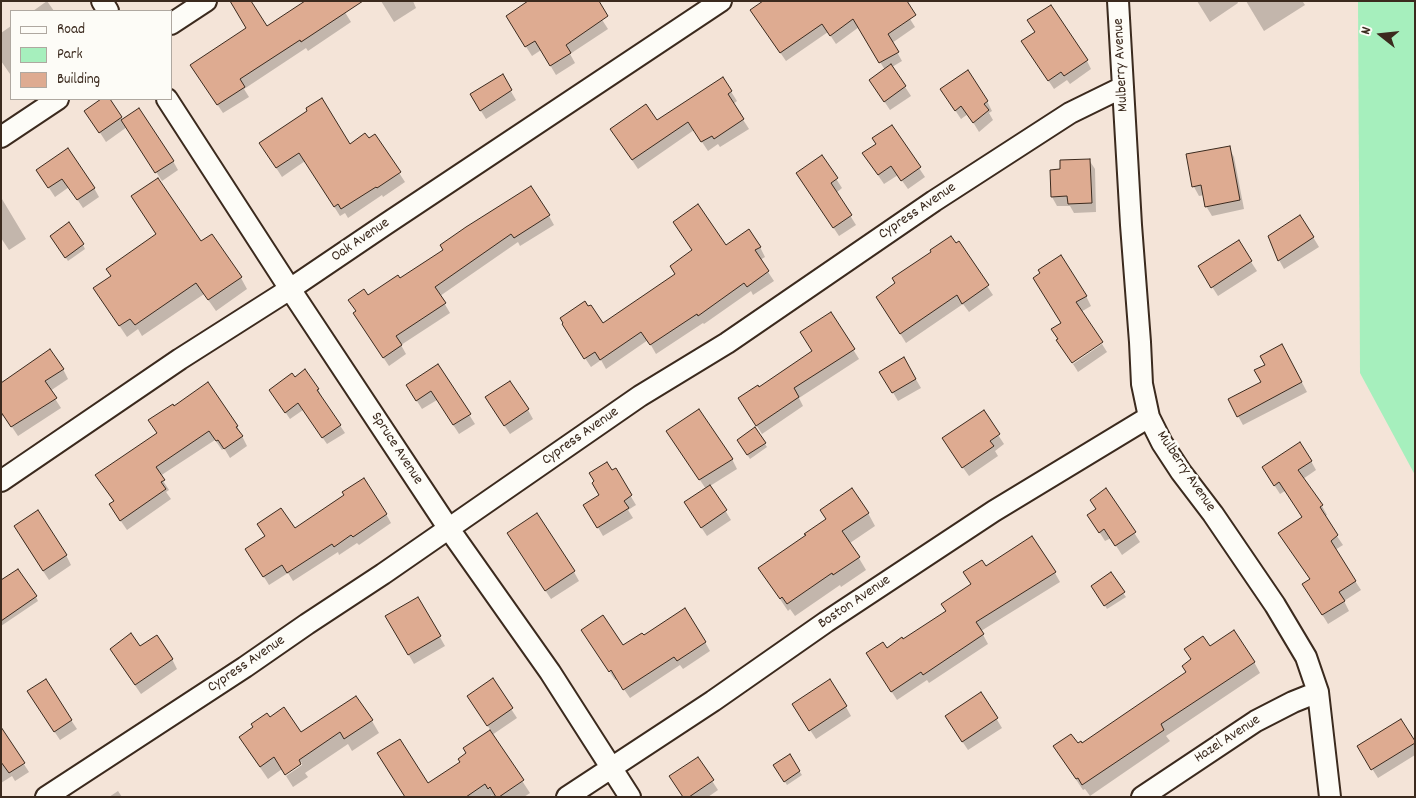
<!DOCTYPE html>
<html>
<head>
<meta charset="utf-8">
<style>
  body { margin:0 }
  #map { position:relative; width:1416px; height:798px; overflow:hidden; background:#f4e4d8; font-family:Dekko,sans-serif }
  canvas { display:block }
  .frame { position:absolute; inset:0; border:2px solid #3b2a1e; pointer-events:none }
  .legend { position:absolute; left:10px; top:10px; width:162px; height:90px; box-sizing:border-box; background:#fdfcf7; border:1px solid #afa8a0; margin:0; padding:6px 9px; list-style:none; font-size:15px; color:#3b2a1e }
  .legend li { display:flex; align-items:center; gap:10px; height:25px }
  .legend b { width:25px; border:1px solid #afa8a0 }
  .north { position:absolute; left:1356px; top:10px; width:50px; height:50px; -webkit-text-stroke:4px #fdfcf7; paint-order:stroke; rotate:286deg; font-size:14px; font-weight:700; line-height:20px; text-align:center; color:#3b2a1e }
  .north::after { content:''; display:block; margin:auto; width:18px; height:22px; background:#3b2a1e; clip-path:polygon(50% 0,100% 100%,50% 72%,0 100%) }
</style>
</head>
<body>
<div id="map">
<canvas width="1416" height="798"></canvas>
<div class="frame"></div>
<ul class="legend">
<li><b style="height:6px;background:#fdfcf7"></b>Road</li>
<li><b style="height:14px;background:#a6efbd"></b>Park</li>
<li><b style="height:14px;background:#deab91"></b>Building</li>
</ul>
<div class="north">N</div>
</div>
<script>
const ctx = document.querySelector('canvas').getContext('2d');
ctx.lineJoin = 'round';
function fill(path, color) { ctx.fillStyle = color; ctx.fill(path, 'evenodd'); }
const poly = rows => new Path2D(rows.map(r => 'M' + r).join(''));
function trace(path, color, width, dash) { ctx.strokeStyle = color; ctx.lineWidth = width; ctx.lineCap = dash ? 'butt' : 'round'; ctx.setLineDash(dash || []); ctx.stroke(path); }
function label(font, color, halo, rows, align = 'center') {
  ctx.font = font + ' Dekko,sans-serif'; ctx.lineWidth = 5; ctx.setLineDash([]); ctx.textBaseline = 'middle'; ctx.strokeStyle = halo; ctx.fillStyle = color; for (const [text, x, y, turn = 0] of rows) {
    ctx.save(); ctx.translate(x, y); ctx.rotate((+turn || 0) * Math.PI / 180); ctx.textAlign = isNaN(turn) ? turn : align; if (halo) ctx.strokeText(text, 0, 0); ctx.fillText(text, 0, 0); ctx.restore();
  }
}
fill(poly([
  [1358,1,1415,1,1415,475,1360,373]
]), '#a6efbd');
fill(poly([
  [47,1,54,11,33,11],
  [338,1,351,22,308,51,306,48,244,89,249,97,223,113,197,74,267,28],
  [381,1,413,1,416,8,394,22],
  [590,1,608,29,570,54,575,63,556,75,541,50,532,56,512,25],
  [1197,1,1237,1,1238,3,1210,22],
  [1246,1,1305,1,1303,2,1305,5,1264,31],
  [757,19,910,19,915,27,892,43,902,61,892,67,911,96,890,110,876,89,885,70,859,27,836,44,828,32,786,61],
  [11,26,11,73,10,74,1,61,1,33],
  [1036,33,1087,61,1091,69,1070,84,1067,80,1054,89,1028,50],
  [502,76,516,100,486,119,471,95],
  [723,79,737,101,733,104,749,129,720,147,718,144,708,151,694,130,638,169,617,138,657,122],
  [947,98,987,101,992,111,989,113,993,120,979,132,968,114,961,119],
  [103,99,108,99,123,120,173,161,178,170,162,181,127,127,106,142,86,111],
  [309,111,350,146,368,140,375,136,405,182,383,197,382,195,348,218,345,213,340,216,305,161,282,177,266,152],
  [891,126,925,177,908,189,898,175,884,184,869,162,877,144],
  [1229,148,1234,157,1244,209,1212,216,1206,206,1204,195,1199,196,1194,187],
  [822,157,842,188,836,193,856,225,839,236,803,182],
  [1089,160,1095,169,1096,212,1074,213,1070,206,1057,206,1052,197,1062,171],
  [37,170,94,188,99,197,83,208,69,187,55,197],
  [2,199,26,239,9,250,1,238],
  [549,216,554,225,520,246,518,242,440,296,450,313,401,345,406,354,389,366,360,323,368,296,400,280,444,250],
  [157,235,201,243,241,278,247,289,216,311,204,294,142,336,138,329,127,337,102,300,112,277],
  [1269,237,1313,237,1319,247,1284,269,1279,260],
  [54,240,83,245,85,249,68,261],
  [1238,242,1257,271,1218,296,1205,276],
  [958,243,993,295,969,312,963,304,906,343,883,306],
  [725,246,760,247,765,257,760,260,774,281,753,295,751,291,704,324,703,323,656,354,648,340,606,369,601,360,591,367,569,334,602,325],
  [1041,274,1086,296,1091,306,1062,323],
  [831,314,859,359,799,398,803,406,762,434,745,408,759,388,813,351],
  [1102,344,1107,352,1078,372,1073,364],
  [1287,354,1307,392,1243,425,1229,400,1262,383],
  [904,359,921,388,898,401,881,372],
  [438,366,475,424,459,434,437,400,422,409,413,395],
  [63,369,68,379,50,391,61,408,18,436,4,415,1,417,1,383],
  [294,379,318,389,322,397,321,397,345,433,327,444,303,410,290,419,275,397],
  [174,407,237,426,247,446,230,458,224,448,222,450,215,440,160,476,169,490,166,492,171,499,127,530,116,514,114,502,102,484,158,434],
  [492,407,528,410,533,419,510,434],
  [983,412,1004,444,995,451,998,456,969,476,949,448],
  [755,429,767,447,750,459,738,440],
  [673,440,732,459,737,469,710,486,731,520,707,536,685,503,706,489],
  [1311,461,1316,470,1303,479,1322,506,1327,515,1324,517,1343,545,1335,550,1361,590,1344,601,1349,611,1328,624,1309,593,1311,580,1303,517,1285,491,1280,494,1269,477],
  [615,470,636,505,628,510,633,518,603,536,585,505,601,495,612,472],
  [1106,489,1140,542,1122,555,1111,538,1105,541,1094,524,1097,509],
  [868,513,875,526,850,543,866,570,841,587,840,585,795,616,790,609,788,611,760,569,807,536,827,520],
  [386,514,391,523,359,545,357,543,339,555,338,552,293,581,288,573,269,585,252,558],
  [20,536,66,555,71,565,49,580],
  [514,543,574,572,579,581,551,599],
  [985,567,1055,573,1060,582,981,631,988,644,929,683,927,680,897,700,873,663,887,649,903,641,947,612,972,585],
  [1,582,36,597,38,601,1,626],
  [1093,586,1123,593,1126,597,1107,609],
  [418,599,445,646,414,664,387,617],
  [643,637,705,642,710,651,683,669,680,665,630,698,617,679,615,680,588,639,623,647],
  [140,648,172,659,177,669,141,694,116,658],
  [1210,648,1254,662,1260,673,1166,736,1170,741,1090,796,1085,789,1083,790,1061,757,1077,744,1082,744,1187,672,1192,660,1185,649],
  [492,680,517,718,492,735,530,793,524,797,493,797,492,795,490,797,406,797,428,785,461,762,468,753,465,748,491,731,474,705],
  [34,701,71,720,77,729,60,740],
  [846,707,851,716,816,739,799,713],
  [996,718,1002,728,968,750,952,726],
  [270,719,301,734,372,721,379,733,352,751,348,744,305,773,308,777,293,787,286,776,302,765,302,762,285,774,282,769,268,779,248,750],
  [1,729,29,772,15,781,12,776,1,783],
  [1415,743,1415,755,1378,778,1364,756],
  [789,756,802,775,787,785,775,766],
  [697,758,718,790,708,797,683,797],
  [118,791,122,797,109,797]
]), '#0003');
const building = poly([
  [230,1,251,1,267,26,305,1,363,1,301,42,300,40,240,79,245,87,217,105,190,65,246,28,230,1],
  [528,1,599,1,608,16,566,45,571,53,550,66,535,41,525,47,506,16,528,1],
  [763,1,907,1,916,15,888,34,899,52,879,63,853,19,830,36,822,24,780,53,750,10,763,1],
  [1051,5,1088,60,1064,76,1061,72,1048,81,1021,41,1035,32,1027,20,1051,5],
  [891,64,906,86,884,102,869,80,891,64],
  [968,70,988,101,984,104,989,110,973,123,961,106,955,111,940,89,968,70],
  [503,74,512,90,480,111,470,94,503,74],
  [723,77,732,91,728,94,744,119,714,139,712,136,701,142,688,122,632,160,610,129,646,104,657,120,723,77],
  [322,98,350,144,365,133,369,138,375,134,401,172,377,188,376,187,341,209,338,204,334,207,299,153,276,168,259,143,307,111,306,108,322,98],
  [101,99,110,99,122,117,99,133,84,111,101,99],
  [139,108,174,161,155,173,121,120,139,108],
  [892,125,921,167,901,181,891,166,878,175,862,153,876,144,872,138,892,125],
  [1230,146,1240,200,1205,207,1201,185,1192,187,1186,154,1230,146],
  [68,148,95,188,77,200,62,179,48,188,36,170,68,148],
  [822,155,838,178,831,183,852,215,833,228,796,173,822,155],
  [1090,159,1092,203,1068,204,1067,196,1051,197,1050,170,1060,169,1060,160,1090,159],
  [158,178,201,241,212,234,242,277,208,300,196,283,135,325,130,319,119,326,93,288,111,276,106,269,156,234,131,196,158,178],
  [531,186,550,215,514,238,511,234,435,287,446,303,396,336,402,345,383,358,353,313,356,311,348,300,364,289,368,295,398,275,400,278,443,250,440,245,466,227,531,186],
  [698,204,726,245,749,229,761,247,755,250,769,271,747,287,744,283,698,316,697,314,650,345,641,332,600,360,595,352,584,359,562,324,563,323,560,318,585,301,588,306,591,305,603,323,675,274,670,266,692,250,673,222,698,204],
  [1300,215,1314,237,1278,261,1268,236,1300,215],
  [69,222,84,244,65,258,50,236,69,222],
  [951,236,956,243,959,241,989,285,962,304,957,295,900,334,876,297,895,283,892,278,931,252,930,250,951,236],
  [1239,240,1252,261,1211,288,1198,266,1239,240],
  [1061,255,1087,296,1076,302,1103,342,1072,363,1056,340,1058,339,1051,329,1061,323,1033,278,1040,273,1038,270,1061,255],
  [831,312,855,349,794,388,799,397,756,426,738,398,758,385,759,387,812,351,800,332,831,312],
  [1282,344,1302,382,1237,417,1228,399,1261,382,1254,370,1265,365,1260,356,1282,344],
  [50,349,64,369,45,381,57,398,11,427,1,412,1,383,50,349],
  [904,357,916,379,892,393,879,372,904,357],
  [438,364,471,414,453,425,431,391,416,401,406,385,438,364],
  [305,369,319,389,317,390,341,425,322,438,298,403,285,413,269,390,292,373,295,377,305,369],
  [510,381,529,409,504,426,485,397,510,381],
  [208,382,238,426,236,427,243,436,224,449,218,440,216,441,209,431,156,467,165,480,161,482,166,489,120,521,109,504,114,501,95,475,157,433,148,420,173,404,174,406,208,382],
  [699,409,733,459,699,480,666,431,699,409],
  [984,410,1000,434,990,441,994,446,962,468,942,438,984,410],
  [755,427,766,443,747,455,737,440,755,427],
  [1300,442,1312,461,1298,470,1323,505,1320,507,1338,535,1331,541,1356,581,1339,592,1345,601,1322,615,1302,584,1310,579,1278,533,1302,517,1279,482,1274,486,1262,467,1300,442],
  [607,462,612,470,616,468,632,495,624,501,629,508,597,528,583,505,599,495,592,483,594,481,589,473,607,462],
  [364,478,387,514,353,537,351,535,334,547,332,544,287,573,282,565,263,577,245,549,265,536,257,524,281,508,295,528,344,495,342,492,364,478],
  [710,485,727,510,701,528,684,502,710,485],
  [852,488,869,513,842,531,860,557,833,575,832,573,787,604,782,597,780,599,758,568,806,535,804,534,826,519,820,510,852,488],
  [1106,488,1136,532,1115,546,1104,529,1099,533,1087,515,1096,509,1090,500,1106,488],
  [38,510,67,555,43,571,14,526,38,510],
  [537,513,575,571,545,591,507,533,537,513],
  [1032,536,1056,572,976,622,984,634,923,675,921,672,891,692,866,653,883,642,887,648,902,637,903,639,946,611,941,604,971,584,963,572,982,560,986,566,1032,536],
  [18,569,37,596,1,621,1,580,18,569],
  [1111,572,1125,592,1104,606,1091,586,1111,572],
  [418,597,441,636,408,655,385,616,418,597],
  [685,608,706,642,677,661,674,657,623,690,611,670,609,672,581,630,603,615,623,645,642,633,644,635,685,608],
  [1234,630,1255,662,1161,724,1164,730,1082,785,1078,778,1076,779,1053,746,1071,734,1078,743,1081,741,1082,743,1186,672,1182,666,1191,659,1184,649,1203,636,1210,646,1234,630],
  [131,633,140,646,157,635,173,659,135,685,110,649,131,633],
  [493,678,513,708,487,726,467,696,493,678],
  [46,679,72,720,54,732,27,691,46,679],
  [830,679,847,706,809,731,792,704,830,679],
  [981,692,998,718,962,742,945,716,981,692],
  [356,696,373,720,344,739,340,732,299,760,301,764,285,775,274,757,260,767,239,737,253,727,251,724,267,713,270,717,284,707,301,732,356,696],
  [1401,719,1415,741,1415,743,1371,770,1357,746,1401,719],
  [1,727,25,763,9,773,1,762,1,727],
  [490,730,524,780,499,797,496,797,490,787,488,789,485,784,466,797,405,797,377,753,400,739,428,783,460,762,458,759,466,753,463,748,490,730],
  [790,754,800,771,784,782,773,765,790,754],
  [698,757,714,780,689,797,683,797,669,776,698,757]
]);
fill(building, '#deab91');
trace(building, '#3b2a1e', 1);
const minor = poly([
  [102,1,108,11],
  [1118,1,1131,225,1140,342,1142,384,1149,417,1162,443,1181,472,1213,514,1275,605,1306,657,1318,692,1330,797],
  [171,24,206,1],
  [167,99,290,289,449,529,550,672,630,797],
  [1,137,58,99],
  [1,481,180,359,290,289,386,224,721,1],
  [46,797,245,667,307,624,383,574,640,396,727,343,934,201,1070,113,1123,87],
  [567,797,713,701,826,622,994,511,1149,417],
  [1142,797,1256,721,1293,702,1318,692]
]);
trace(minor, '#3b2a1e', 24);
trace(minor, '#fdfcf7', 20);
label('15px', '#3b2a1e', '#fdfcf7', [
  ["Mulberry Avenue",1122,65,-93],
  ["Cypress Avenue",918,212,-34],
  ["Oak Avenue",361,241,-34],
  ["Cypress Avenue",581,437,-35],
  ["Spruce Avenue",396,449,57],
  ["Mulberry Avenue",1185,472,56],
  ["Boston Avenue",855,603,-34],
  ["Cypress Avenue",247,665,-34],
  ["Hazel Avenue",1228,740,-33]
]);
</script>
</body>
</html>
